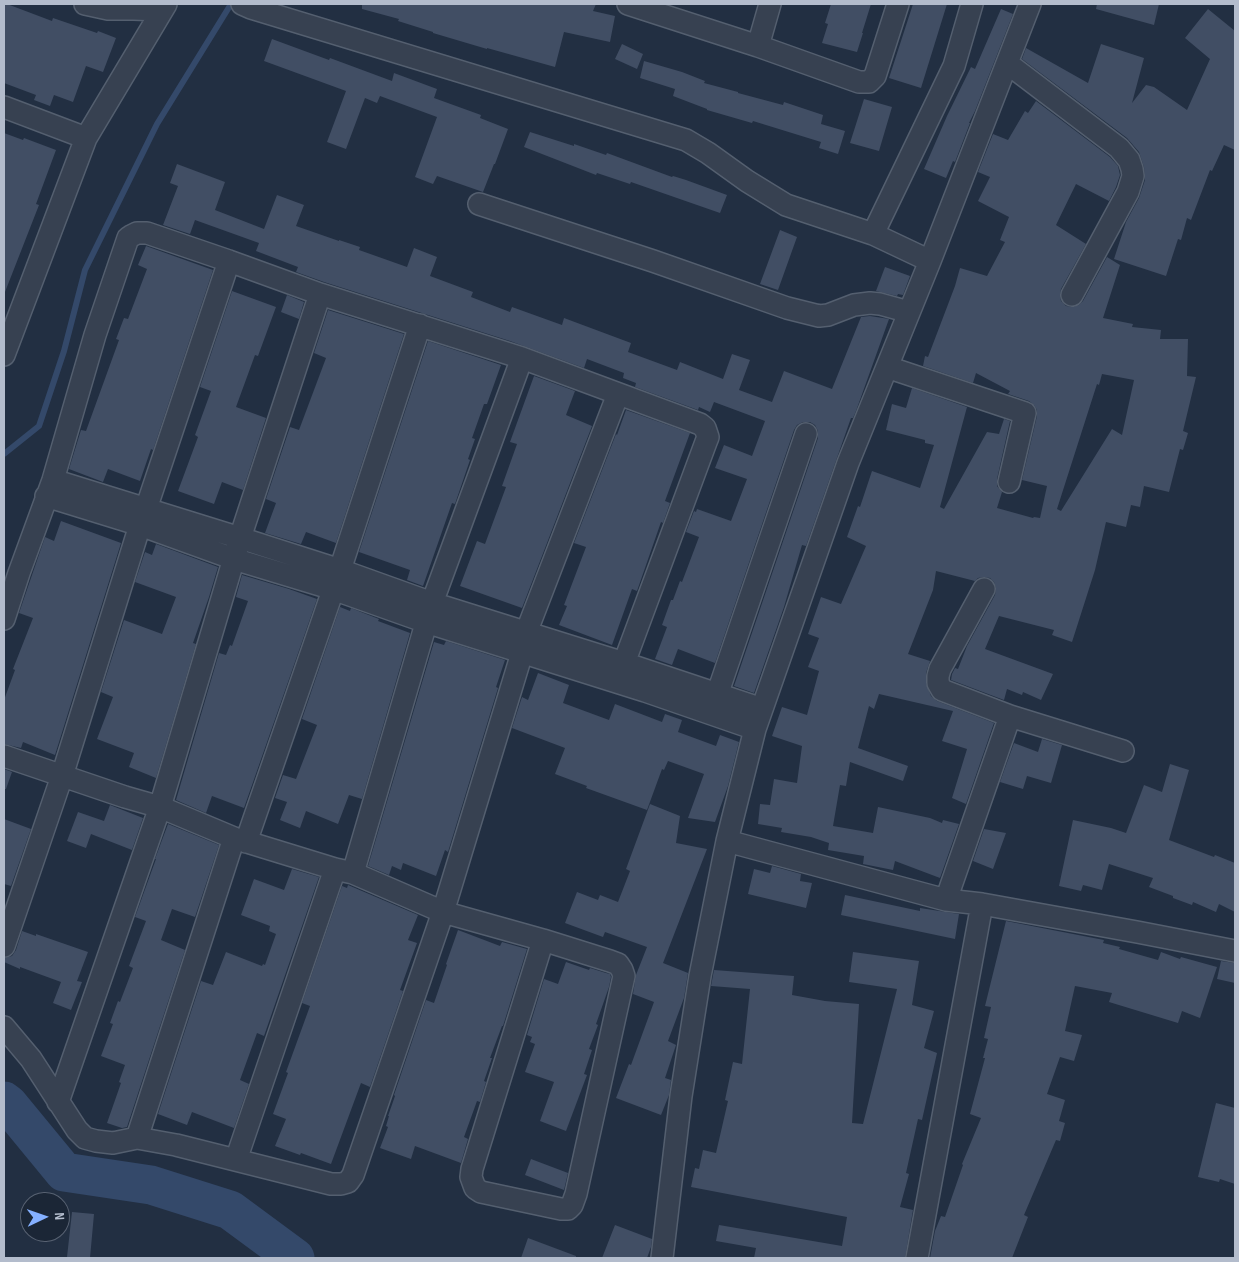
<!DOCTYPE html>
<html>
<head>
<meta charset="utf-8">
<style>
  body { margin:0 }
  #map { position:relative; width:1239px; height:1262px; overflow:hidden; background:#222f42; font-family:"Sofia Sans Condensed",sans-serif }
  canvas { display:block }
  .frame { position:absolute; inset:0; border:5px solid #b3bccc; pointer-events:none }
  .north { position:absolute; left:20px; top:1192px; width:50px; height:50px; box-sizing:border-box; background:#1b2636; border:1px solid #586272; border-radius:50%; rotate:87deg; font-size:14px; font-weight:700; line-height:20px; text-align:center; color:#b3bccc }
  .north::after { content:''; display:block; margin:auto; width:18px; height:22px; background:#85b0ff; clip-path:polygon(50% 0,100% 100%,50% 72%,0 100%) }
</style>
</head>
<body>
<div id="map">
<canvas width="1239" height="1262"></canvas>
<div class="frame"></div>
<div class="north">N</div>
</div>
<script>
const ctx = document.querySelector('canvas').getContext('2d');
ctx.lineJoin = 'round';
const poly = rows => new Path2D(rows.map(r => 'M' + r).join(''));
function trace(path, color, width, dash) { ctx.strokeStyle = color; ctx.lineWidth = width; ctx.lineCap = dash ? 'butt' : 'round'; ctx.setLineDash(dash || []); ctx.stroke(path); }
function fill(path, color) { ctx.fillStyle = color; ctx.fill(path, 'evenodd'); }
trace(poly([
  [4,454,39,426,64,351,85,270,157,124,231,4]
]), '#34496a', 6);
trace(poly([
  [4,1101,8,1104,64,1172,151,1185,230,1210,295,1258]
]), '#34496a', 39);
fill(poly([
  [4,4,7,4,52,21,53,18,97,33,98,31,116,38,103,72,86,66,73,102,54,95,50,106,34,100,36,95,4,83],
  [362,4,596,4,593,11,615,16,610,42,564,32,555,67,487,48,487,49,433,33,433,32,398,21,399,19,362,9],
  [831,4,871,4,862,33,863,33,857,52,822,43,828,24,825,23],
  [913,4,947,4,921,88,889,78],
  [1097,4,1159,4,1154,25,1096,9],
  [1001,9,1013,14,975,111,969,123,970,123,955,162,953,161,946,178,924,169,947,116,971,67,975,69],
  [1208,9,1235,31,1235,150,1224,145,1212,171,1210,170,1191,220,1187,218,1181,240,1178,239,1166,276,1114,259,1126,222,1139,198,1145,180,1144,167,1139,152,1127,138,1022,59,1026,48,1088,83,1101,44,1144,58,1132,103,1146,85,1154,87,1187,110,1210,59,1185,38],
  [272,39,329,60,330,58,392,81,394,73,437,89,434,98,481,115,480,118,508,129,495,164,494,164,483,192,437,176,433,184,415,177,437,117,380,96,377,103,365,98,346,149,327,142,346,91,264,61],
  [622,44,643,54,637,69,615,59],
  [644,61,682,72,705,81,704,83,738,92,738,93,783,105,784,102,823,115,821,124,845,131,838,154,819,148,821,142,753,121,752,123,707,110,707,109,673,96,675,89,640,78],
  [864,99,892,107,879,151,850,143],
  [1036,101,1110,157,1118,166,1120,175,1116,187,1109,201,1076,184,1056,225,1086,244,1061,289,1060,295,1061,301,1066,306,1073,307,1079,305,1083,301,1107,257,1120,265,1103,318,1133,324,1132,327,1161,330,1160,339,1188,339,1187,376,1196,377,1183,431,1188,433,1183,450,1180,449,1169,492,1144,486,1140,507,1131,505,1126,527,1106,522,1095,570,1072,642,1052,635,1054,630,999,616,985,649,1053,674,1041,700,1023,692,1022,695,1007,689,1004,700,951,680,952,674,955,668,958,669,967,646,995,595,996,588,994,582,990,578,983,577,978,578,975,581,936,571,933,590,908,654,930,661,926,673,926,683,931,696,937,701,994,723,966,804,952,798,967,749,942,741,953,711,879,694,874,709,869,706,858,748,908,766,903,781,850,762,846,786,840,785,833,826,873,833,878,807,930,818,942,823,943,820,959,824,940,878,895,861,893,870,863,864,864,856,828,850,829,843,811,837,781,832,782,828,758,824,760,804,770,805,774,779,797,783,802,746,772,736,782,707,807,715,819,671,808,667,819,638,808,634,821,597,841,604,866,546,847,537,858,506,860,507,872,471,920,488,934,445,925,443,925,440,886,430,892,404,906,408,912,388,967,407,940,507,944,509,987,432,999,434,1004,419,1010,421,997,479,997,486,1002,492,997,508,1033,518,1034,517,1040,518,1047,486,1022,480,1037,416,1037,410,1034,405,1029,401,1008,394,1010,391,976,373,973,383,923,366,925,356,928,357,955,286,960,268,987,276,1005,242,1000,240,1009,217,978,201,990,177,978,172,993,134,1008,140,1025,111,1028,113],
  [1102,374,1134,380,1122,435,1112,429,1061,511,1057,509,1097,384,1099,385],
  [530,132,574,146,574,144,606,155,607,153,672,177,673,176,686,180,727,195,720,213,631,182,630,184,597,173,596,175,524,147],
  [4,133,23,140,24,138,56,150,36,204,39,205,5,292,4,292],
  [177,164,225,182,215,210,264,229,277,195,304,205,296,226,339,241,339,240,360,247,359,250,407,267,414,248,437,257,430,276,473,292,471,297,510,312,512,307,562,325,564,318,631,343,628,352,677,370,680,362,723,379,732,354,750,360,739,390,772,402,784,371,832,389,861,317,870,316,889,319,856,411,853,418,851,418,806,546,802,545,784,607,754,693,734,686,818,438,818,431,815,425,810,422,803,422,797,425,794,430,715,663,678,649,672,665,655,659,667,627,662,625,671,600,673,600,680,581,682,582,699,537,686,532,694,511,696,512,697,509,731,521,747,479,715,468,724,445,752,456,765,421,714,402,710,412,699,407,698,410,635,387,636,383,623,378,624,373,587,359,584,368,510,341,324,282,296,272,298,267,256,251,259,243,195,220,190,234,163,225,178,186,170,183],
  [780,230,797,237,778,290,760,284],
  [146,246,213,270,153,450,151,449,140,481,108,469,103,482,69,469,81,430,86,431,119,340,116,339,124,318,128,319,147,269,138,265],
  [885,267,910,276,903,295,898,294,897,296,876,291],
  [232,291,276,307,258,356,255,355,236,407,266,418,243,490,222,482,214,504,178,491,198,437,195,435,211,391,200,387],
  [287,295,304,302,299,319,281,312],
  [328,310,404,334,336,543,306,532,301,544,265,533,276,503,266,499,290,427,299,430,326,358,314,353],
  [428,341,501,365,487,404,484,404,472,438,475,439,468,459,470,460,455,504,452,503,423,586,407,580,410,570,359,552],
  [534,376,575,391,566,415,592,426,522,608,460,586,477,541,485,544,506,487,502,486,517,444,510,442],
  [626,410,690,433,665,501,670,503,663,523,661,522,637,591,632,589,612,645,559,625,567,606,564,605,586,547,574,543,616,434,617,435],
  [61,521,121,543,55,755,23,742,21,748,4,744,4,700,15,670,13,669,33,618,19,613,45,537,54,541],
  [156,544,218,567,209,597,193,643,196,644,156,778,129,767,134,753,97,739,113,697,101,692,124,620,162,634,176,597,135,582,145,552,152,555],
  [242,575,289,589,317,599,244,808,212,796,206,813,176,800,219,653,226,655,230,645,232,646,248,601,236,597],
  [340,607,350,611,351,608,361,612,379,619,378,621,410,633,362,799,349,795,338,824,306,811,300,828,280,820,287,802,275,798,283,775,296,779,317,725,302,719],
  [446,641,505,660,496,687,498,688,448,852,445,850,436,876,403,863,401,870,392,866,389,875,368,866,434,642,444,645],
  [538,673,569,685,563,703,609,720,615,704,662,722,665,714,682,720,678,732,716,746,720,735,739,742,728,786,715,822,688,818,704,774,668,761,664,770,662,769,647,810,586,788,587,786,555,774,565,748,512,728,522,697,528,700],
  [1042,739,1062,745,1051,783,1027,776,1023,789,1000,782,1014,743,1038,752],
  [1170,764,1189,770,1169,840,1214,857,1215,855,1235,863,1235,912,1219,904,1216,912,1193,902,1192,905,1173,898,1173,896,1149,887,1153,878,1109,864,1102,890,1083,885,1081,891,1059,886,1073,820,1111,828,1126,833,1144,785,1162,792],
  [4,769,12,772,6,789,4,789],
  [650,804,680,816,676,843,707,849,663,963,688,973,684,998,668,1041,676,1045,665,1078,671,1080,669,1095,661,1115,616,1098,629,1064,631,1065,654,1002,633,994,636,975,647,947,605,932,603,937,565,923,577,892,598,900,600,895,618,902,630,871,626,869],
  [110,805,143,818,132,850,91,834,86,848,67,841,78,812,104,821],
  [4,819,31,829,11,886,4,884],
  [168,824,219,845,195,917,172,909,161,940,185,950,127,1127,122,1128,107,1123,121,1083,119,1082,125,1065,101,1056,113,1024,110,1023,118,1001,120,1002,133,968,129,966,146,921,135,917,156,859,155,859],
  [984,829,1006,833,993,869,973,861],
  [772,866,801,874,800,881,812,883,806,908,748,894,754,869,770,873],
  [292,869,319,877,264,1036,257,1033,240,1080,249,1084,234,1128,192,1112,187,1125,158,1114,201,981,213,985,226,952,262,966,263,964,265,965,276,934,269,931,270,926,241,915,254,879,284,890],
  [348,885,418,915,408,940,417,943,400,990,403,991,370,1087,361,1083,331,1164,301,1153,300,1155,275,1146,286,1119,273,1114,288,1073,286,1072,310,1006,302,1003,342,886,347,888],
  [845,895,920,911,920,908,959,914,955,939,841,915],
  [1006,921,1104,940,1103,943,1120,947,1119,949,1158,960,1161,952,1180,959,1181,957,1217,967,1200,1018,1182,1011,1178,1023,1109,1002,1112,993,1075,986,1065,1031,1082,1035,1074,1061,1060,1057,1047,1094,1065,1100,1059,1121,1065,1123,1060,1141,1056,1140,1024,1215,1028,1217,1012,1258,930,1258,935,1231,941,1216,945,1217,963,1165,962,1164,981,1118,970,1114,985,1058,983,1058,988,1039,984,1038,991,1007,985,1006],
  [458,930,500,946,502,942,527,949,503,1026,502,1026,490,1058,492,1058,484,1081,486,1082,480,1102,477,1101,464,1137,468,1139,461,1163,415,1146,411,1159,380,1148,388,1127,386,1126,389,1116,388,1116,395,1096,394,1095,426,1000,434,1003,447,965,446,964],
  [22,931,36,936,36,934,88,952,77,981,82,982,71,1010,53,1003,61,982,20,967,20,969,4,962,4,958,12,956,16,950],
  [853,952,919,961,912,1005,934,1011,924,1048,937,1053,922,1120,918,1119,906,1173,909,1174,900,1207,913,1210,905,1258,754,1258,756,1248,716,1241,719,1225,842,1246,847,1217,691,1187,695,1168,699,1169,703,1150,716,1153,728,1101,725,1100,733,1062,742,1064,750,989,711,986,714,970,794,976,792,995,825,1001,859,1004,852,1123,863,1124,897,989,849,982],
  [1221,961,1235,963,1235,983,1217,979],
  [566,962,589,970,590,968,606,973,610,974,611,977,609,987,596,1024,598,1025,589,1049,592,1050,584,1074,587,1075,566,1131,540,1121,554,1082,525,1072,535,1044,530,1042,532,1037,527,1035,544,979,558,984],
  [1216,1103,1235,1108,1235,1184,1220,1179,1219,1182,1198,1177],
  [531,1159,568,1173,564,1190,525,1175],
  [72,1212,94,1214,90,1258,67,1257],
  [615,1225,652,1239,651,1247,647,1258,602,1258],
  [528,1238,576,1256,576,1258,521,1258]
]), '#414e64');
const minor = poly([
  [85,4,108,9,133,9,162,10],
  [242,4,251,8,686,140,708,153,747,181,786,205,873,234,930,261],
  [628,4,758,46,859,82,869,82,875,76,898,4],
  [758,46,770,4],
  [1007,63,1119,148,1129,160,1132,169,1133,176,1128,192,1072,295],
  [4,107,86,138],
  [479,204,653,261,787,308,819,316,828,315,854,305,870,303,880,304,909,312],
  [873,234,954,66,972,4],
  [4,355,86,138,166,4],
  [887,367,1025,413,1009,482],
  [53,480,240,538,340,570,432,603,624,663,762,709],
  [46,496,140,525,234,559,333,589,426,622,645,691,755,729],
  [984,589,940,669,938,676,938,683,942,690,1010,716],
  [4,619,19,573,53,480,95,335,128,238,131,236,137,233,147,233,229,261],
  [717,695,806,434],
  [4,756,125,797,160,807,234,838,335,869,353,873,443,912,353,1175,348,1182,341,1184,331,1184,176,1145,137,1138,113,1143,96,1141,85,1138,77,1130,31,1059,4,1027],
  [727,841,946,900,982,904,1137,932,1235,951],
  [246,842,340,570,420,325],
  [353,873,432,603,522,358],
  [946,900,1010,716,1123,751],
  [543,940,472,1169,471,1177,475,1188,481,1192,561,1209,568,1209,572,1205,576,1194,624,976,622,970,618,964,610,961,543,940,443,912,522,653,526,633,618,394],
  [4,946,62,776,140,525,146,509,229,261,320,294,522,358,700,424,705,428,708,437,706,442,624,663],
  [58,1102,160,807,240,538,320,294],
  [137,1138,234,838],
  [236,1160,335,869],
  [662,1258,681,1096,700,976,727,841,755,729,848,463,930,261,1030,4],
  [917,1258,982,904]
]);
trace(minor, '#545f6f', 24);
trace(minor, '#374151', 21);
</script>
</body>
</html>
